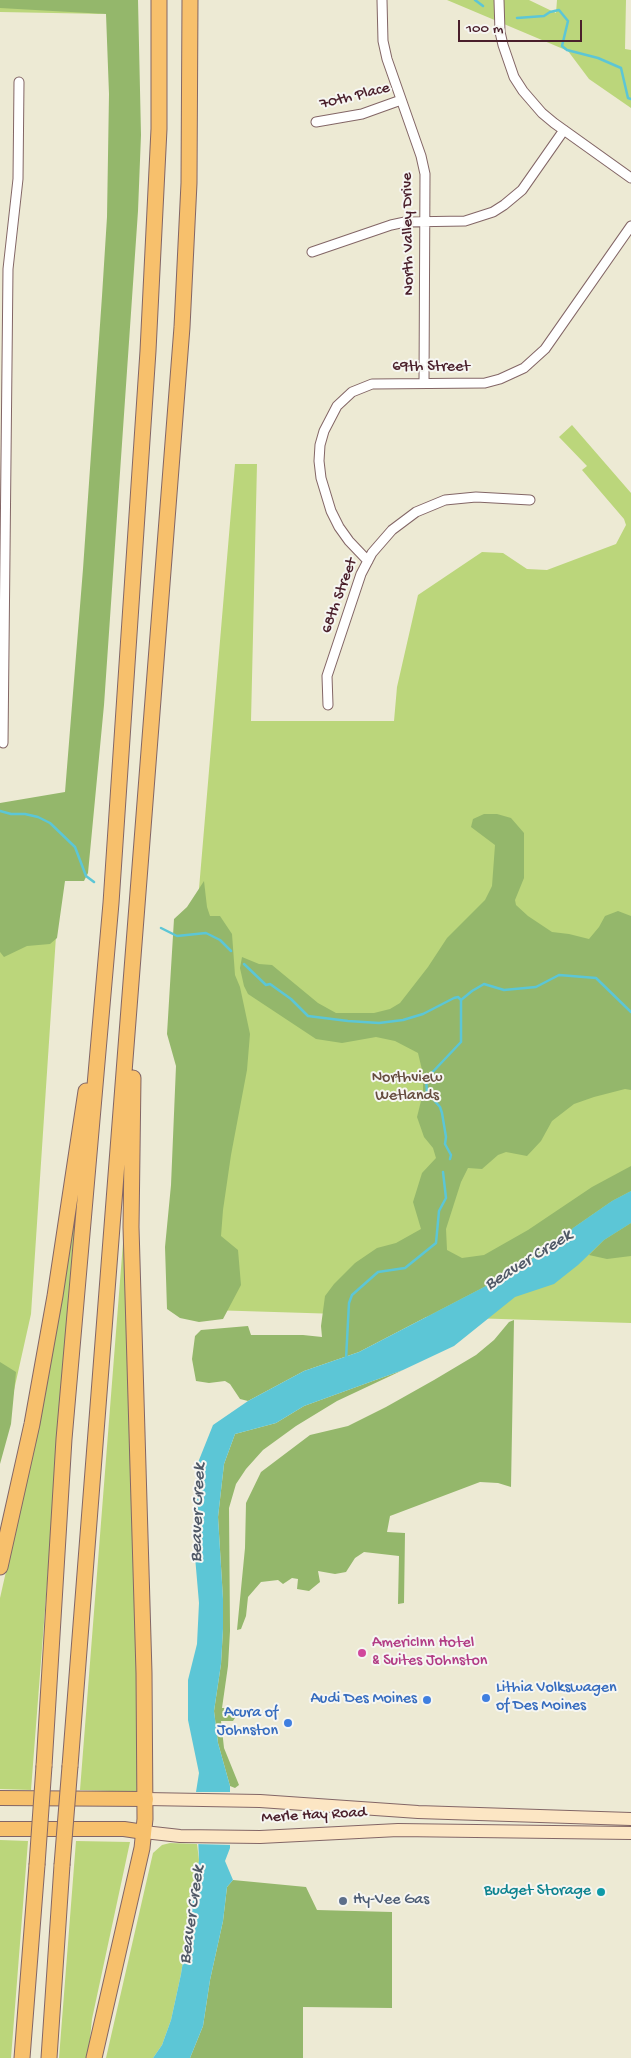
<!DOCTYPE html>
<html>
<head>
<meta charset="utf-8">
<style>
  body { margin:0 }
  #map { position:relative; width:631px; height:2058px; overflow:hidden; background:#edead4; font-family:"Gochi Hand",sans-serif }
  canvas { display:block }
  .scale { position:absolute; left:458px; top:20px; width:124px; height:22px; box-sizing:border-box; border:2px solid #4a1f2b; border-top:0; padding-left:6px; font-size:15px; line-height:18px; white-space:nowrap; color:#4a1f2b; -webkit-text-stroke:4px #f6f6f2; paint-order:stroke }
</style>
</head>
<body>
<div id="map">
<canvas width="631" height="2058"></canvas>
<div class="scale">100 m</div>
</div>
<script>
const ctx = document.querySelector('canvas').getContext('2d');
ctx.lineJoin = 'round';
function fill(path, color) { ctx.fillStyle = color; ctx.fill(path, 'evenodd'); }
const poly = rows => new Path2D(rows.map(r => 'M' + r).join(''));
function trace(path, color, width, dash) { ctx.strokeStyle = color; ctx.lineWidth = width; ctx.lineCap = dash ? 'butt' : 'round'; ctx.setLineDash(dash || []); ctx.stroke(path); }
function label(font, color, halo, rows, align = 'center') {
  ctx.font = font + ' "Gochi Hand",sans-serif'; ctx.lineWidth = 4; ctx.setLineDash([]); ctx.textBaseline = 'middle'; ctx.strokeStyle = halo; ctx.fillStyle = color; for (const [text, x, y, turn = 0] of rows) {
    ctx.save(); ctx.translate(x, y); ctx.rotate((+turn || 0) * Math.PI / 180); ctx.textAlign = isNaN(turn) ? turn : align; if (halo) ctx.strokeText(text, 0, 0); ctx.fillText(text, 0, 0); ctx.restore();
  }
}
fill(poly([
  [0,0,106,14,0,12],
  [447,0,529,0,556,13,557,0,626,0,625,49,631,50,631,108,589,79,568,51],
  [572,425,631,493,631,1323,177,1309,186,1042,235,464,257,464,251,721,394,721,397,687,418,595,482,552,503,553,527,569,547,570,616,544,626,525,624,519,582,470,587,466,559,437],
  [0,814,64,815,31,1314,4,1435,0,1435],
  [72,1222,75,1222,31,1790,0,1789,0,1598,33,1452],
  [124,1230,138,1714,140,1792,80,1790],
  [0,1840,28,1841,11,2058,0,2058],
  [76,1841,130,1842,92,2019,88,2058,59,2058],
  [170,1843,197,1844,199,1860,181,1974,171,2020,162,2045,153,2058,106,2058,153,1853,162,1845]
]), '#bbd67b');
fill(poly([
  [0,0,138,0,141,135,138,211,104,705,88,873,84,881,65,881,57,938,50,944,27,946,4,957,0,952,0,803,65,792,83,569,102,296,107,217,109,94,106,14,0,8],
  [484,814,497,814,511,818,524,833,524,878,515,900,516,905,528,916,552,932,569,934,589,939,599,927,605,916,618,911,631,916,631,1090,625,1089,594,1097,574,1104,552,1121,541,1141,527,1156,506,1152,498,1155,482,1169,468,1168,461,1182,446,1229,447,1250,462,1258,484,1255,528,1230,592,1187,631,1166,631,1191,612,1201,573,1228,559,1245,525,1262,486,1286,359,1352,304,1371,248,1401,240,1399,230,1384,225,1381,209,1383,196,1381,192,1359,195,1336,201,1330,248,1326,251,1335,303,1335,322,1337,321,1326,325,1296,334,1284,355,1263,377,1248,396,1243,421,1229,413,1202,422,1173,436,1158,433,1148,424,1137,417,1117,423,1093,423,1074,418,1053,395,1041,376,1037,342,1043,316,1039,248,994,244,986,240,968,242,957,259,964,272,965,318,1003,336,1013,374,1013,390,1009,400,1003,428,967,447,938,485,900,492,886,495,845,471,827,473,819],
  [204,881,207,907,210,916,220,916,232,934,235,975,240,987,250,1034,247,1070,231,1155,223,1210,221,1236,238,1250,241,1285,223,1319,199,1322,180,1318,167,1309,165,1247,171,1185,176,1066,167,1034,174,919,187,907],
  [631,1223,631,1256,607,1259,589,1255,604,1240],
  [514,1320,511,1487,498,1483,480,1482,390,1516,387,1532,405,1533,404,1603,398,1604,399,1556,364,1552,355,1558,346,1572,335,1574,318,1571,320,1582,309,1591,297,1589,298,1579,292,1578,283,1584,278,1580,261,1582,248,1597,246,1616,241,1629,237,1630,245,1548,246,1503,261,1472,310,1435,348,1426,386,1407,434,1380,476,1355,494,1340,509,1322],
  [0,1362,16,1372,11,1424,0,1464],
  [403,1370,337,1401,296,1426,263,1450,246,1469,236,1484,229,1508,230,1631,228,1666,222,1708,231,1708,238,1713,233,1721,221,1721,224,1748,239,1785,235,1788,230,1786,218,1743,214,1711,221,1664,223,1629,223,1599,218,1517,224,1464,235,1434,276,1423,304,1406],
  [233,1880,306,1887,317,1910,392,1912,392,2008,303,2007,303,2058,190,2058,203,2026,210,1980,223,1921,227,1887]
]), '#94b76b');
fill(poly([
  [631,1191,631,1223,604,1240,578,1265,554,1284,515,1297,454,1346,403,1370,304,1406,276,1423,235,1434,224,1464,218,1517,223,1599,223,1629,221,1664,214,1711,218,1743,230,1786,230,1848,225,1861,233,1880,227,1887,223,1921,210,1980,203,2026,190,2058,153,2058,162,2045,171,2020,181,1974,199,1860,196,1792,199,1773,188,1720,188,1680,197,1644,199,1603,194,1545,197,1465,213,1425,248,1401,304,1371,359,1352,486,1286,525,1262,559,1245,573,1228,612,1201]
]), '#5cc6d6');
fill(poly([
  [194,1792,232,1792,233,1845,195,1844]
]), '#edead4');
trace(poly([
  [475,0,483,6],
  [517,18,544,16,550,12,559,10,568,21,562,46,567,50,598,58,621,68,628,98,631,99],
  [0,811,11,814,25,814,38,817,50,823,75,847,86,876,94,882],
  [161,928,177,936,206,933,220,940,231,951],
  [244,964,266,985,270,984,291,999,308,1016,348,1021,379,1023,403,1020,423,1014,454,998,458,997,461,1000],
  [450,1159,451,1155,445,1144,446,1137,442,1113,440,1107,427,1092,426,1079,461,1042,461,1000,472,991,484,984,504,990,536,987,559,975,596,978,631,1012],
  [346,1359,349,1303,352,1295,378,1272,405,1268,436,1243,439,1211,446,1198,443,1172]
]), '#5cc6d6', 2.5);
const street = poly([
  [382,0,383,41,387,59,421,156,425,174,424,383],
  [499,0,500,32,503,45,514,77,523,91,542,113,554,123,631,178],
  [316,122,362,114,401,100],
  [312,252,391,225,405,222,465,221,493,212,504,205,522,190,564,130],
  [368,561,349,541,339,527,331,511,321,478,319,461,320,445,324,431,337,406,352,392,372,384,485,383,500,379,524,368,545,349,631,226],
  [328,705,327,676,361,574,372,553,392,530,416,512,445,500,476,497,530,500],
  [3,743,8,269,18,179,19,82]
]);
const secondary = poly([
  [146,1799,260,1801,418,1812,631,1819],
  [144,1832,180,1836,260,1837,398,1830,631,1833]
]);
const primary = poly([
  [0,1798,146,1799],
  [0,1829,124,1829,144,1832]
]);
const highway = poly([
  [0,1567,32,1424,55,1296,86,1091],
  [44,1766,64,1439,111,903,148,351,159,129,159,0],
  [70,1766,182,327,189,183,190,0],
  [22,2058,37,1865],
  [49,2058,62,1865],
  [94,2058,142,1848,145,1819,144,1673,131,1227,133,1078]
]);
trace(street, '#836666', 11);
trace(secondary, '#836666', 14);
trace(primary, '#836666', 16);
trace(highway, '#836666', 17);
trace(street, '#fff', 9);
trace(secondary, '#fce6c4', 12);
trace(primary, '#f7c06c', 14);
trace(highway, '#f7c06c', 15);
const highwayBridge = poly([
  [37,1865,44,1766],
  [62,1865,70,1766]
]);
trace(highwayBridge, '#836666', 17, []);
trace(highwayBridge, '#f7c06c', 15);
for (const [x, y, r, color] of [
  [362,1653,5,"#d1479c"],
  [486,1698,5,"#3f7fe0"],
  [427,1700,5,"#3f7fe0"],
  [288,1723,5,"#3f7fe0"],
  [601,1892,5,"#0f9aa8"],
  [343,1901,5,"#5c6f8a"]
]) { const dot = new Path2D(); dot.arc(x, y, r, 0, 2 * Math.PI); ctx.fillStyle = color; ctx.fill(dot); trace(dot, '#f6f6f2', 2); }
label('16px', '#4a1f2b', '#f6f6f2', [
  ["70th Place",355,97,-14],
  ["North Valley Drive",409,234,-91],
  ["69th Street",431,368],
  ["68th Street",340,596,-70],
  ["Merle Hay Road",314,1816,-3]
]);
label('16px', '#664d3f', '#f6f6f2', [
  ["Northview",407,1079],
  ["Wetlands",407,1097]
]);
label('16px', '#b23c85', '#f6f6f2', [
  ["AmericInn Hotel",372,1644],
  ["& Suites Johnston",372,1662]
], 'left');
label('16px', '#366cbe', '#f6f6f2', [
  ["Lithia Volkswagen",496,1689,"left"],
  ["of Des Moines",496,1707,"left"],
  ["Audi Des Moines",417,1700],
  ["Acura of",278,1714],
  ["Johnston",278,1732]
], 'right');
label('16px', '#0d838f', '#f6f6f2', [
  ["Budget Storage",591,1892]
], 'right');
label('16px', '#4e5e75', '#f6f6f2', [
  ["Hy-Vee Gas",353,1901]
], 'left');
label('italic 18px', '#505967', '#f6f6f2', [
  ["Beaver Creek",529,1261,-32],
  ["Beaver Creek",199,1513,-88],
  ["Beaver Creek",193,1915,-82]
]);
</script>
</body>
</html>
